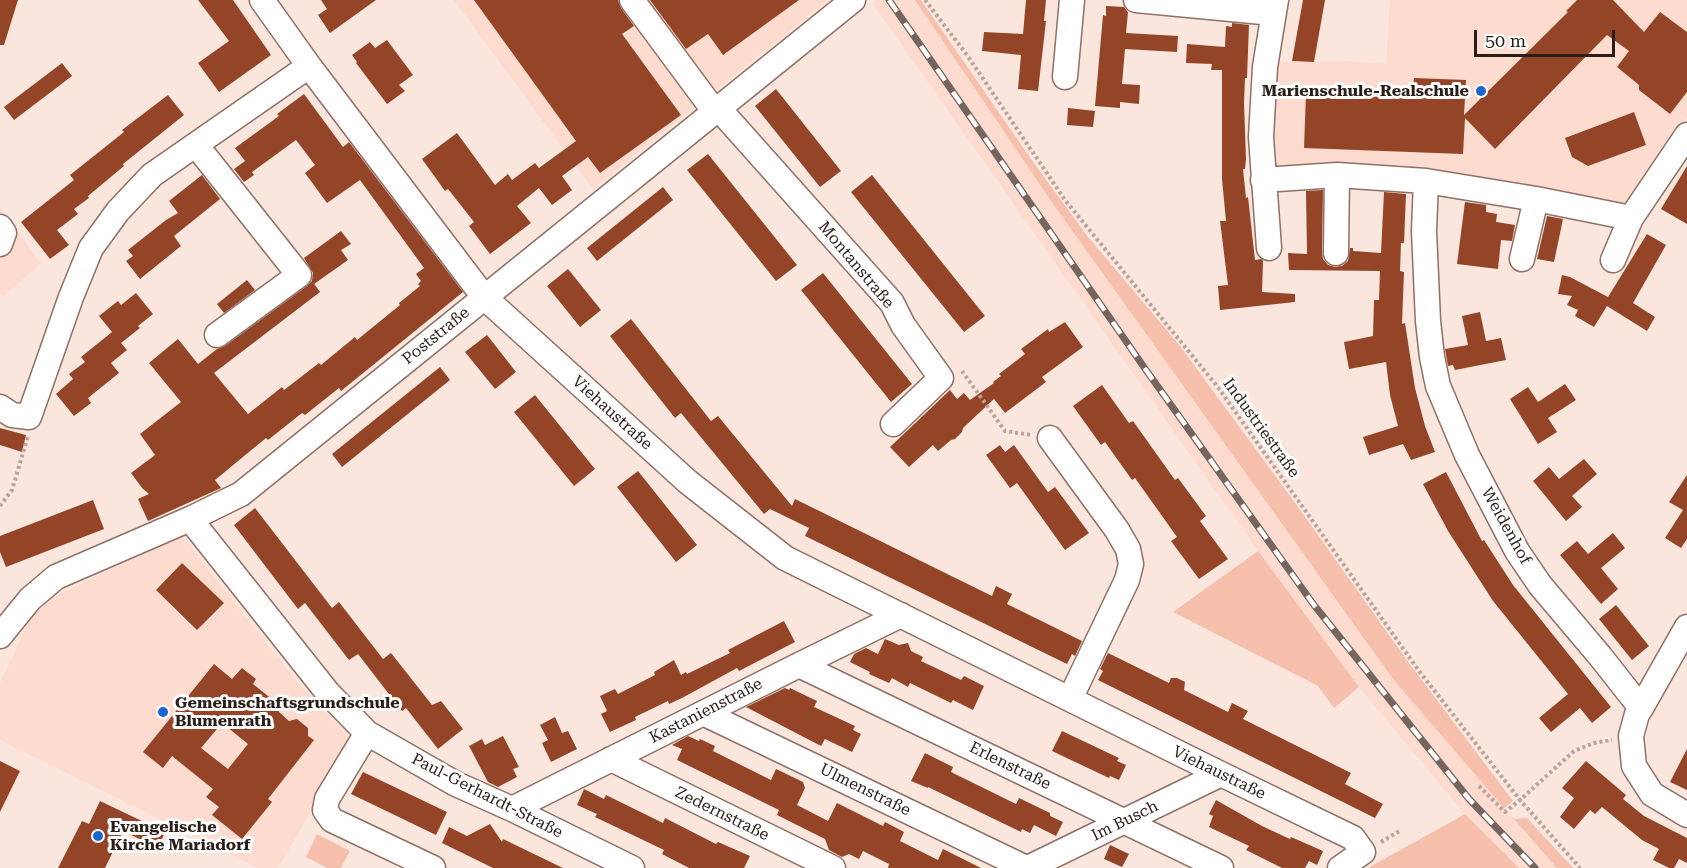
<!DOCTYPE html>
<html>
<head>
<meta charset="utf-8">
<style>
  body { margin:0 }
  #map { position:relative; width:1687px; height:868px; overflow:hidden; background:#fbe6de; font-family:"Roboto Serif",serif }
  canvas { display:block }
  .scale { position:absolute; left:1474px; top:30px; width:141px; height:27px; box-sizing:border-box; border:3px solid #291d18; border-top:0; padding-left:8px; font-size:18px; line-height:21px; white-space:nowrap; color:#291d18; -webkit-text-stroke:4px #fff; paint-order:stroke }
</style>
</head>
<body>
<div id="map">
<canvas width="1687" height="868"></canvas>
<div class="scale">50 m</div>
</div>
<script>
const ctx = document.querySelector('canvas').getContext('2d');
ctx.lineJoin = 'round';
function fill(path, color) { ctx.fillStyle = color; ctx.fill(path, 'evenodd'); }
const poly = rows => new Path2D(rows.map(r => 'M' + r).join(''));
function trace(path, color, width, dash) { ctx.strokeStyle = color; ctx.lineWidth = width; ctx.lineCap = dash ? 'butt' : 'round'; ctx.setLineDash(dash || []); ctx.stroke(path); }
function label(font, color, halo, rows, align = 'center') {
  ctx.font = font + ' "Roboto Serif",serif'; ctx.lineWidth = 6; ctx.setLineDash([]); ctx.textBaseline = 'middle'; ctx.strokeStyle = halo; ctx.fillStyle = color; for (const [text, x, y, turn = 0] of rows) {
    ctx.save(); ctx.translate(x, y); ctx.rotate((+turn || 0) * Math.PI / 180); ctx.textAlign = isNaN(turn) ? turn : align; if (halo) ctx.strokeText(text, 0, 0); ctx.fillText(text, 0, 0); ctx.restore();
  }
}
fill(poly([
  [454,0,828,0,593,189],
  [878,0,915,0,1051,201,1393,679,1557,868,1519,868,1465,814,1359,687,1258,551,873,4],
  [1390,0,1687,0,1687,118,1629,201,1616,204,1283,171,1274,165,1275,62,1343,61,1386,64],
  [0,210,41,263,4,296,0,294],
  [181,535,299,684,352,740,278,868,258,868,0,740,0,683,30,619,52,598]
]), '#fddbcf');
fill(poly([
  [915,0,921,0,1033,162,1088,237,1180,346,1298,507,1406,659,1513,801,1504,808,1393,679,1051,201],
  [1258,551,1359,687,1334,708,1318,686,1173,612],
  [1465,814,1519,868,1368,868],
  [1527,818,1573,868,1557,868,1514,819],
  [317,834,350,851,341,868,327,868,306,857]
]), '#f5bfab');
fill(poly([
  [0,0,18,0,4,45,0,45],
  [198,0,233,0,271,55,219,92,198,63,229,41],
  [321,0,376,0,330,33,318,15,327,9],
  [474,0,618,0,621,8,634,26,622,34,681,115,600,173,588,157,562,176,572,190,552,205,539,188,517,206,531,223,490,254,469,226,474,222,448,189,445,191,422,159,457,133,495,185,508,174,512,180,535,163,539,168,576,141],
  [650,0,799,0,723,55,708,34,686,49],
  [1026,0,1046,0,1044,21,1046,21,1038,91,1018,89,1021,55,982,51,984,32,1023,34],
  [1303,0,1325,0,1314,62,1292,61],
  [1577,0,1613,0,1644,32,1660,12,1687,32,1687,92,1670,114,1639,90,1639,85,1617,67,1629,51,1607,35,1495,149,1465,118,1463,154,1304,148,1306,94,1403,98,1413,88,1414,78,1466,80,1464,115,1568,12,1566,11],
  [1106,6,1124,7,1128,12,1126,33,1178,36,1177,52,1125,49,1122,84,1140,85,1139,104,1120,102,1120,108,1095,106,1103,15,1106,16],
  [1232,23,1249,25,1247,78,1245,78,1244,103,1246,159,1245,169,1243,169,1246,198,1248,197,1255,260,1261,259,1263,261,1262,292,1295,294,1295,302,1220,310,1218,286,1228,285,1220,221,1226,221,1222,179,1222,70,1211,70,1212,64,1186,63,1187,44,1225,47,1226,26,1232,27],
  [387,40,413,75,399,85,405,91,387,104,356,63,357,62,352,55,370,42,375,48],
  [62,63,72,76,14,120,4,107],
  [776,89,841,171,820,187,755,106],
  [304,94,343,147,349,142,463,292,341,391,339,388,305,415,302,413,268,440,266,438,215,480,221,488,148,521,138,499,149,494,142,488,131,473,155,455,140,434,181,402,149,363,178,339,198,364,217,349,225,346,307,286,312,281,320,292,214,373,248,414,282,387,284,390,319,363,321,365,355,337,357,340,400,305,399,303,420,286,418,284,421,281,416,274,424,268,360,180,327,203,305,173,315,165,296,140,252,172,254,175,244,182,234,169,245,161,235,148,279,116,277,114],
  [168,95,184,115,123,164,124,166,88,196,89,198,74,209,78,214,57,230,69,245,50,259,21,222,74,180,70,175,124,132,122,130],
  [1068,108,1095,111,1093,127,1067,125],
  [1634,112,1646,145,1588,166,1572,157,1565,138],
  [708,154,797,265,776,281,687,170],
  [1687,166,1687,224,1661,209],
  [202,175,220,199,174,236,181,246,140,279,126,261,133,256,128,250,166,220,178,213,169,201],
  [872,175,985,316,964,332,851,192],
  [663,187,673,200,597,261,587,248],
  [1323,190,1322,253,1323,259,1328,265,1335,267,1342,266,1348,261,1350,248,1353,248,1353,251,1381,253,1384,192,1406,194,1404,243,1401,243,1400,271,1404,272,1402,324,1405,323,1415,388,1425,426,1435,452,1411,460,1403,444,1369,455,1363,437,1398,426,1390,395,1386,362,1349,369,1344,342,1373,336,1374,300,1379,300,1380,271,1289,270,1288,253,1307,254,1306,191],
  [1465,202,1486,205,1486,212,1497,214,1496,222,1515,225,1512,241,1501,240,1498,269,1457,264],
  [1547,216,1563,219,1554,262,1537,259],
  [341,231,351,244,341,250,348,260,314,284,312,281,313,273,304,258],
  [1647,234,1666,245,1633,303,1655,317,1647,331,1607,306,1594,327,1575,316,1578,310,1567,305,1572,296,1558,294,1562,275,1570,277,1608,297],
  [568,269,601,310,580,327,547,286],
  [823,273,912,384,891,402,801,290],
  [247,280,255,290,224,313,217,304],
  [136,293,153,314,138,326,140,328,121,343,127,350,111,363,119,373,88,398,91,403,74,416,56,394,73,379,69,374,85,362,81,357,112,332,99,316,118,301,121,305],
  [1480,312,1486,341,1501,338,1506,360,1455,370,1453,365,1448,366,1445,349,1468,345,1462,316],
  [631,319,711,421,718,416,792,506,795,499,992,596,996,586,1012,594,1007,604,1082,641,1075,656,1072,654,1067,664,805,536,809,528,770,509,764,514,681,413,675,418,610,336],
  [1065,322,1083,347,1042,377,1046,382,1005,413,994,399,963,428,962,432,955,439,951,440,938,451,933,445,909,467,890,447,950,390,957,399,964,393,970,400,994,383,993,382,1001,376,999,374,1025,354,1021,349,1048,329,1049,332],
  [487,335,516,372,495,389,465,352],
  [440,367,450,380,342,467,332,454],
  [1565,384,1576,400,1548,418,1557,432,1538,444,1510,399,1528,387,1538,402],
  [1102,385,1129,423,1133,421,1175,480,1178,478,1206,516,1200,521,1228,559,1199,579,1171,541,1177,537,1135,478,1132,480,1105,442,1101,445,1073,406],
  [535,395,595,469,574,486,514,412],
  [0,428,26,435,22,452,0,445],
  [1000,445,1005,452,1014,445,1048,492,1055,487,1089,533,1065,550,1017,483,1010,488,986,455],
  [1584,459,1597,474,1572,496,1582,507,1566,521,1533,481,1549,467,1559,479],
  [638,471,697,545,676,562,617,487],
  [1446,472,1482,541,1484,540,1513,585,1611,707,1592,723,1580,708,1551,732,1539,718,1568,694,1493,601,1448,531,1423,484],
  [1687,475,1687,539,1681,548,1665,538,1683,510,1669,502],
  [93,500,104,529,6,567,0,552,0,536],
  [255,508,332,608,339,602,383,659,391,653,432,705,441,701,463,729,438,749,406,708,402,711,358,654,349,660,305,603,298,609,234,525],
  [1613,533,1625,548,1601,568,1618,589,1601,604,1560,555,1577,541,1588,554],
  [182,563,224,603,197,630,156,590],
  [1616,605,1649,646,1632,660,1599,619],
  [784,621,795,642,739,671,737,668,682,698,669,704,668,701,635,717,636,720,610,732,601,714,607,711,600,696,615,689,618,694,655,675,654,672,674,660,681,675,686,672,687,674,730,653,728,650],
  [885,639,899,645,908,643,911,651,923,657,921,661,961,680,964,676,984,686,973,710,953,700,951,703,910,683,908,687,892,678,889,683,869,674,870,672,850,662,854,654,866,648,878,654],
  [1108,653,1169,683,1171,678,1177,678,1185,682,1184,690,1228,712,1232,703,1248,711,1243,719,1351,773,1345,784,1383,804,1375,818,1098,680,1103,671,1100,669],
  [214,664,232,679,242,668,256,679,253,684,278,704,279,712,289,721,297,719,308,728,308,736,314,740,268,799,272,802,242,839,212,815,219,807,206,797,213,789,172,756,163,768,143,752],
  [222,723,248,744,228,769,201,748],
  [785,688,789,690,790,688,817,701,814,707,855,726,853,730,861,734,852,752,825,739,821,746,746,707],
  [555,717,562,733,568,731,577,749,551,762,542,743,548,740,540,725],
  [1062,731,1119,758,1117,761,1126,765,1119,780,1110,776,1109,778,1052,751],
  [503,736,519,767,513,769,517,777,498,787,488,782,469,746,482,739,485,745],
  [688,736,699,741,700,739,715,746,713,751,771,780,776,769,803,782,805,788,797,805,828,821,837,803,883,826,885,822,904,832,900,841,938,860,943,849,981,868,888,868,889,864,863,851,859,859,849,854,842,857,829,850,825,839,777,815,779,810,677,760,682,749,672,745],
  [1687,749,1687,790,1670,782],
  [925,753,953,767,951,772,1016,804,1019,798,1050,813,1050,816,1063,822,1056,836,1034,825,1030,833,1022,829,1021,832,928,787,928,788,911,781],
  [0,761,20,771,0,812],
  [1586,761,1626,795,1623,799,1644,816,1687,838,1687,863,1679,859,1674,868,1669,868,1653,860,1659,849,1642,840,1602,807,1595,814,1590,810,1574,829,1560,817,1574,798,1562,788],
  [363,772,447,812,436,835,351,794],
  [584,789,604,799,606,795,663,823,665,818,716,844,718,842,750,856,744,868,689,868,662,854,664,850,595,817,597,814,577,805],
  [1216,800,1262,826,1290,839,1291,837,1323,851,1317,865,1309,861,1305,868,1282,868,1246,850,1249,846,1209,827,1213,816,1209,814],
  [100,801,165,832,158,848,123,831,105,868,58,868,82,821,89,824],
  [490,824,502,842,503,839,563,868,493,868,442,843,449,827,467,836],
  [1110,845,1129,854,1122,867,1104,859]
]), '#944527');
const minor = poly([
  [262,0,309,66,484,297,688,482,785,558,1221,774,1353,838,1363,852,1340,868],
  [632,0,715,112],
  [1136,0,1273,13],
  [1065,77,1072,0],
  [719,109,892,303,903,325,941,378,893,424],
  [196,145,299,275,217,335],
  [1263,180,1337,175,1426,181,1536,199,1631,218],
  [1426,181,1424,231,1428,321,1432,357,1438,386,1467,455,1517,551,1540,585,1600,656,1641,708,1637,714,1631,736,1634,766,1652,794,1687,815],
  [0,227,4,233,0,244],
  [1269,248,1261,137,1265,67,1276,0],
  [1336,253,1337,175],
  [1522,259,1536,199],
  [1613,260,1631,218,1687,135],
  [0,407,12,415,29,417,71,297,91,248,118,211,152,175,309,66],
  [1050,438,1117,530,1128,549,1131,564,1127,580,1070,699],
  [190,519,328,693,367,733,456,784,512,809,632,868],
  [0,636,30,599,56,577,190,519,241,494,853,0],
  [799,665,1221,868],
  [1641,708,1687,627],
  [703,713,1026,868],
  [367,733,327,799,325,810,332,820,433,868],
  [611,759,833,868],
  [512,809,799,665,901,615],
  [1028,868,1221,774]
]);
trace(minor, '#8e7065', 27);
trace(poly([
  [925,0,967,55,1065,200,1217,386,1419,671,1520,800,1580,868],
  [962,371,1005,431,1032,435],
  [0,506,12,490,28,436],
  [1479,786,1505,812,1520,800,1574,751,1594,743,1612,740],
  [1381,842,1401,830]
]), '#b6a49d', 4, [3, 3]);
trace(minor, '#fff', 24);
const rail = poly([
  [889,0,1146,370,1314,605,1469,799,1535,868]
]);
trace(rail, '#74655e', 7);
trace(rail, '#fff', 4.5, [14]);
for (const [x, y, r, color] of [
  [1481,91,6,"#1a65d0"],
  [163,712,6,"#1a65d0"],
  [98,836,6,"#1a65d0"]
]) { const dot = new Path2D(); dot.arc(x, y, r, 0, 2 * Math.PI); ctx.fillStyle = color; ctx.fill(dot); trace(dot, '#fff', 2); }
label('bold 16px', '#291d18', '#fff', [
  ["Marienschule-Realschule",1469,91,"right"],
  ["Gemeinschaftsgrundschule",175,703],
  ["Blumenrath",175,721],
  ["Evangelische",110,827],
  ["Kirche Mariadorf",110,845]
], 'left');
label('16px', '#291d18', '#fff', [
  ["Montanstraße",856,265,50],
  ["Poststraße",436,336,-39],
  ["Viehaustraße",612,413,42],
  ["Industriestraße",1261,428,54],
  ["Weidenhof",1506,526,61],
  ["Kastanienstraße",706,711,-27],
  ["Erlenstraße",1010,766,26],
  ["Viehaustraße",1219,773,26],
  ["Ulmenstraße",865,790,26],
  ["Paul-Gerhardt-Straße",487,796,27],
  ["Zedernstraße",722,814,26],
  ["Im Busch",1125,821,-26]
]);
</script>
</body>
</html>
